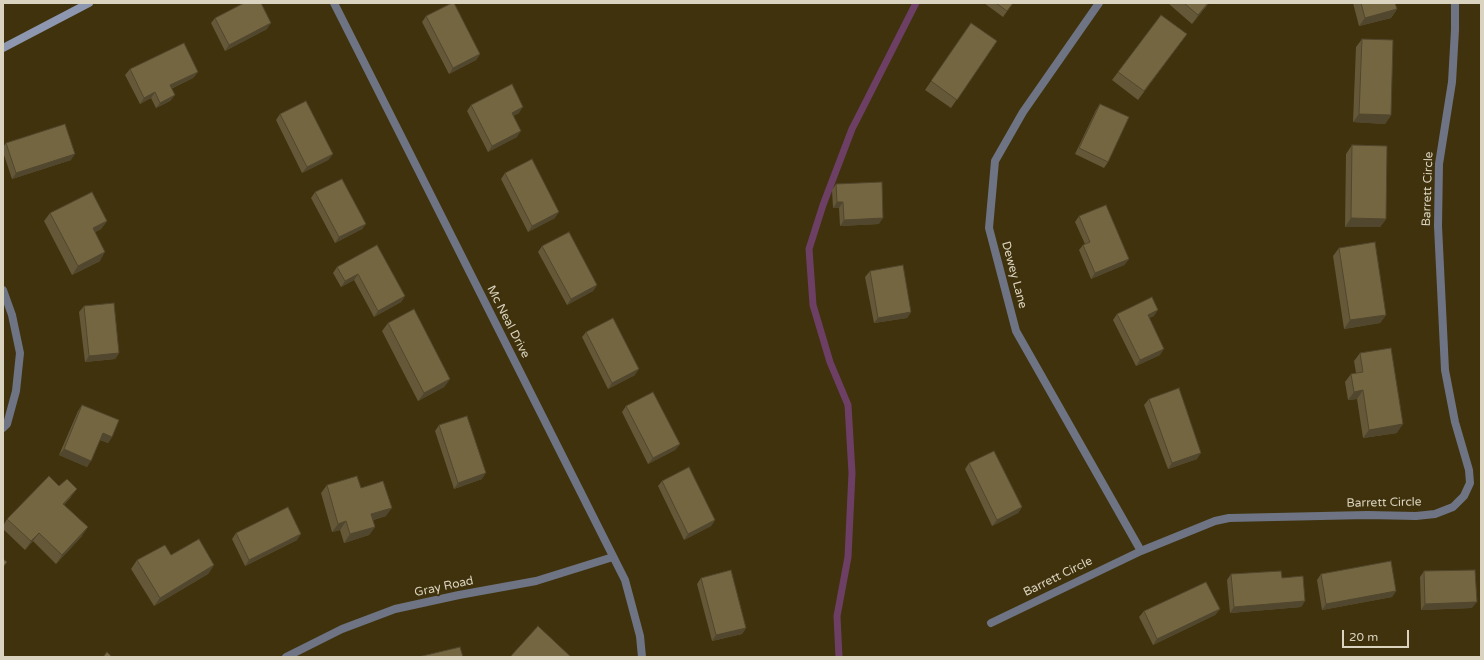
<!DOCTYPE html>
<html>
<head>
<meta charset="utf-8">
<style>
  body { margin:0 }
  #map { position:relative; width:1484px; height:660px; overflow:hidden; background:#3f320d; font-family:"Varela Round",sans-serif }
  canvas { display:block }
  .frame { position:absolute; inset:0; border:4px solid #dad3bf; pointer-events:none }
  .scale { position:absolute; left:1342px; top:630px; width:67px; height:18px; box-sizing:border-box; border:2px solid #dad3bf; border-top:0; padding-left:5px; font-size:12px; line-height:14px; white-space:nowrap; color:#dad3bf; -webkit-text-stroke:3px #3f320d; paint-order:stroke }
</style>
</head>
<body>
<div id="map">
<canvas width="1484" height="660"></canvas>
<div class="frame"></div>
<div class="scale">20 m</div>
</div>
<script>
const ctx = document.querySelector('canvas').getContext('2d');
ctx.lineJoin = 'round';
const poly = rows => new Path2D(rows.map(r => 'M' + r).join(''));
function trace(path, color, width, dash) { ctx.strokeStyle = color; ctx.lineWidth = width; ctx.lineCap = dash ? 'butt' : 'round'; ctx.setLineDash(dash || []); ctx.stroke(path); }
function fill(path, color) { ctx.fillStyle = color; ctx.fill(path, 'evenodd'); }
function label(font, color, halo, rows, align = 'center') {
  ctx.font = font + ' "Varela Round",sans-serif'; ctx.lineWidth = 4; ctx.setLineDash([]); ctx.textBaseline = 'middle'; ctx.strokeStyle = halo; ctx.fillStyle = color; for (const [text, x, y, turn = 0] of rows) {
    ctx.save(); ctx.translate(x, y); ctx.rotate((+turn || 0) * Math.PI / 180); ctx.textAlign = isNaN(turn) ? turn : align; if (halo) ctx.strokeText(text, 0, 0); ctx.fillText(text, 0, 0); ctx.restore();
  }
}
trace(poly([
  [839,657,837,616,848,557,852,473,848,405,830,362,813,305,809,249,823,205,852,129,916,3]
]), '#6d3f64', 7);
trace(poly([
  [334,3,625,580,640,636,642,657],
  [1099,3,1023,112,995,161,989,228,1016,331,1141,551],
  [3,290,12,315,20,353,16,391,7,424,3,428],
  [991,623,1141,551,1215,521,1229,518,1367,515,1416,516,1435,514,1453,507,1464,496,1470,483,1469,470,1455,422,1445,370,1438,226,1439,164,1452,82,1455,30,1455,3],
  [286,657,342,629,395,609,459,595,536,581,613,557]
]), '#6e7483', 8);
trace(poly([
  [3,48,89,3]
]), '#8e97b0', 8);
fill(poly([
  [984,3,1013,3,1003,17],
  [1170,3,1209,3,1192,24,1169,4],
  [1353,3,1395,3,1397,9,1391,18,1359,26],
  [426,16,480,54,476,60,449,74,422,22],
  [215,18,267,29,225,51,211,23],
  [971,23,997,41,951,108,925,90],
  [1187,34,1138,100,1112,80,1118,72],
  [1362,39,1391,115,1385,124,1353,122,1356,47],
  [130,69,198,72,193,78,171,89,175,95,170,101,156,108,151,98,140,104,125,75],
  [1100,104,1108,162,1104,168,1075,154,1096,110],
  [471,105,519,113,513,116,517,137,488,152,467,111],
  [280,114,333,154,328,160,302,173,276,120],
  [6,143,71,160,12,179,3,152,3,147],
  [1352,145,1386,219,1380,227,1345,227,1346,154],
  [505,173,555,218,528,232,501,179],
  [836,184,879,224,840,226,839,208,833,208,832,190],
  [315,192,366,224,362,229,335,243,311,198],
  [50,213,107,221,101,229,95,232,100,261,72,275,44,221],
  [1079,216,1129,259,1124,265,1091,279,1079,250,1083,245,1085,244,1075,222],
  [377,245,405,296,401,302,374,317,354,280,341,287,333,273,337,267],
  [542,246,597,285,593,291,567,305,538,252],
  [1339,248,1386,315,1380,323,1344,329,1333,256],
  [870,271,911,312,907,318,874,323,865,277],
  [84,306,119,353,115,359,85,362,79,312],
  [1117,314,1154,316,1149,318,1160,355,1136,366,1113,320],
  [388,323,450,379,444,387,418,401,382,331],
  [586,332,635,375,608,389,582,337],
  [1360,353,1397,433,1363,438,1357,399,1348,400,1345,382,1351,374,1356,373,1354,361],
  [1149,399,1197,459,1168,469,1144,405],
  [82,405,112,437,108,443,100,440,87,467,59,455,78,411],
  [626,406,680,444,675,450,648,464,622,412],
  [439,425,482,479,454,489,435,431],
  [969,463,1022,507,1018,513,992,526,965,469],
  [662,481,715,520,711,526,684,540,658,486],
  [327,485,361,488,386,516,373,520,375,527,369,535,344,543,340,530,332,532,321,493],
  [59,486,71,497,64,505,82,536,56,564,33,541,25,550,3,529,3,526,7,519],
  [236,533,297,540,245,566,232,539],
  [171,555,214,565,208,574,154,606,131,569,137,560],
  [1424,571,1472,608,1421,610,1420,577],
  [1231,574,1282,578,1305,601,1301,607,1230,613,1227,580],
  [1321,574,1396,591,1392,597,1322,610,1317,580],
  [701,578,746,628,742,634,712,641,697,584],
  [1220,609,1215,615,1153,645,1139,617,1144,611]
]), '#645838');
fill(poly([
  [1208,3,1209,3,1192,24,1198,15],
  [1397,9,1391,18,1359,26,1365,18],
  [271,23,267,29,225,51,229,45],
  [480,54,476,60,449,74,453,68],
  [198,72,193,78,166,91,170,85],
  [155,92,151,98,140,104,144,98],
  [175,95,170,101,156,108,160,103],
  [523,107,519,113,508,119,512,113],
  [1359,114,1391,115,1385,124,1353,122],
  [521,131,517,137,488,152,492,146],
  [75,154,71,160,12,179,16,173],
  [333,154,328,160,302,173,307,167],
  [837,202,843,202,839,208,833,208],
  [559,212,555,218,528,232,532,226],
  [883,218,879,224,840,226,844,220],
  [1351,218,1386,219,1380,227,1345,227],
  [107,221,101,229,87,236,93,228],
  [366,224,362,229,335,243,339,237],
  [105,252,100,261,72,275,78,266],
  [1129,259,1124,265,1091,279,1095,273],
  [358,274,354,280,341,287,345,281],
  [597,285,593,291,567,305,571,299],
  [405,296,401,302,374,317,378,311],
  [1158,310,1154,316,1143,321,1148,315],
  [911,312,907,318,874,323,878,318],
  [1386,315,1380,323,1344,329,1350,320],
  [1164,349,1160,355,1136,366,1140,360],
  [119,353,115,359,85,362,89,356],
  [639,369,635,375,608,389,612,383],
  [450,379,444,387,418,401,424,393],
  [1363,390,1357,399,1348,400,1354,392],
  [1403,424,1397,433,1363,438,1369,430],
  [103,433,112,437,108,443,99,439],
  [680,444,675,450,648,464,653,458],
  [64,449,91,461,87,467,59,455],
  [1201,453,1197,459,1168,469,1172,463],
  [486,473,482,479,454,489,458,483],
  [77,489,71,497,57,512,63,504],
  [1022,507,1018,513,992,526,997,520],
  [392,508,386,516,365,523,371,514],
  [715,520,711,526,684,540,688,534],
  [346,521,340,530,332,532,338,524],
  [88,527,82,536,56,564,62,555],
  [375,527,369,535,344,543,350,534],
  [39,533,33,541,25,550,31,541],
  [301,534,297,540,245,566,249,560],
  [214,565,208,574,154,606,160,598],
  [1396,591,1392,597,1322,610,1326,604],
  [1305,601,1301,607,1230,613,1234,607],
  [1477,602,1472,608,1421,610,1425,604],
  [1220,609,1215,615,1153,645,1157,639],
  [746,628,742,634,712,641,716,635]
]), '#51472e');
const building = poly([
  [244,3,261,3,271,23,229,45,215,18,244,3],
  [452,3,454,3,480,54,453,68,426,16,452,3],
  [996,3,1013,3,1007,11,996,3],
  [1184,3,1208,3,1198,15,1184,3],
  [1361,3,1395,3,1397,9,1365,18,1361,3],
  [1161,15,1187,34,1144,91,1118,72,1161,15],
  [971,23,997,41,957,100,931,81,971,23],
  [1362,39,1393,40,1391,115,1359,114,1362,39],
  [184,43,198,72,170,85,175,95,160,103,155,92,144,98,130,69,184,43],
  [512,84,523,107,512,113,521,131,492,146,471,105,512,84],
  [306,101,333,154,307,167,280,114,306,101],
  [1100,104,1129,117,1108,162,1079,148,1100,104],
  [65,124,75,154,16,173,6,143,65,124],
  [1352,145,1387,146,1386,219,1351,218,1352,145],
  [532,159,559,212,532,226,505,173,532,159],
  [342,179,366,224,339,237,315,192,342,179],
  [882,182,883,218,844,220,843,202,837,202,836,184,882,182],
  [92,192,107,221,93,228,105,252,78,266,50,213,92,192],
  [1106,205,1129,259,1095,273,1083,245,1090,242,1079,216,1106,205],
  [569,232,597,285,571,299,542,246,569,232],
  [1375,242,1386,315,1350,320,1339,248,1375,242],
  [377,245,405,296,378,311,358,274,345,281,337,267,377,245],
  [903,265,911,312,878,318,870,271,903,265],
  [1152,297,1158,310,1148,315,1164,349,1140,360,1117,314,1152,297],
  [114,303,119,353,89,356,84,306,114,303],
  [414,309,450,379,424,393,388,323,414,309],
  [613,318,639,369,612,383,586,332,613,318],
  [1391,348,1403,424,1369,430,1363,390,1354,392,1351,374,1363,372,1360,353,1391,348],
  [1179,388,1201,453,1172,463,1149,399,1179,388],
  [653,392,680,444,653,458,626,406,653,392],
  [82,405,119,420,112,437,103,433,91,461,64,449,82,405],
  [467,416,486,473,458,483,439,425,467,416],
  [994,451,1022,507,997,520,969,463,994,451],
  [689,467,715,520,688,534,662,481,689,467],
  [49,476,59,486,67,479,77,489,63,504,88,527,62,555,39,533,31,541,7,519,49,476],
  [357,476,361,488,383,481,392,508,371,514,375,527,350,534,346,521,338,524,327,485,357,476],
  [288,507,301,534,249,560,236,533,288,507],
  [199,539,214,565,160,598,137,560,165,545,171,555,199,539],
  [3,559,7,562,3,567,3,559],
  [1391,561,1396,591,1326,604,1321,574,1391,561],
  [731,570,746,628,716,635,701,578,731,570],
  [1475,570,1477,602,1425,604,1424,571,1475,570],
  [1281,571,1282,578,1303,576,1305,601,1234,607,1231,574,1281,571],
  [1206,582,1220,609,1157,639,1144,611,1206,582],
  [538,626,571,657,510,657,538,626],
  [460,647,463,657,418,657,460,647],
  [107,652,112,657,103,657,107,652]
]);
fill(building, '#746641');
trace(building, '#51472e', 1);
label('12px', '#dad3bf', '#3f320d', [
  ["Barrett Circle",1428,189,-88],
  ["Dewey Lane",1014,275,75],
  ["Mc Neal Drive",508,322,63],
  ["Barrett Circle",1384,503,-1],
  ["Barrett Circle",1058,577,-26],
  ["Gray Road",444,587,-12]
]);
</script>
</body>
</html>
